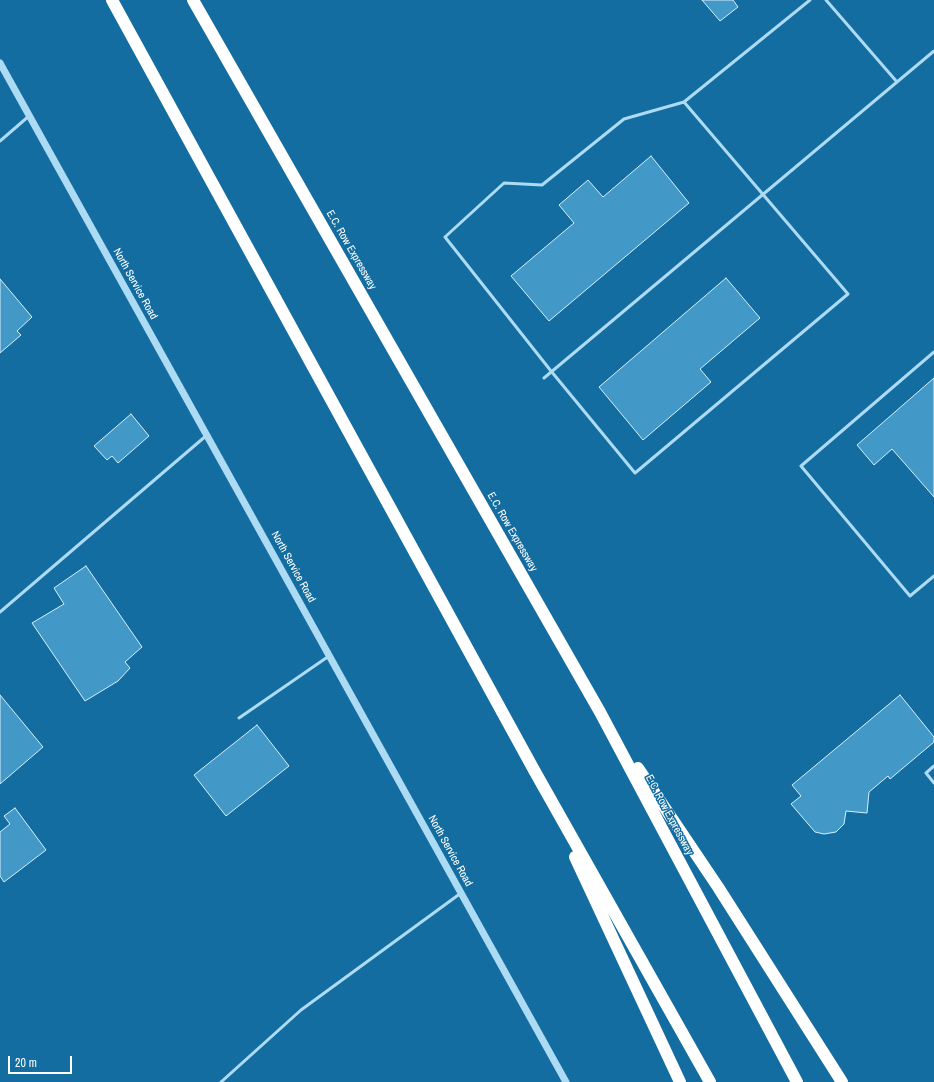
<!DOCTYPE html>
<html>
<head>
<meta charset="utf-8">
<style>
  body { margin:0 }
  #map { position:relative; width:934px; height:1082px; overflow:hidden; background:#146da0; font-family:"Archivo Narrow",sans-serif }
  canvas { display:block }
  .scale { position:absolute; left:8px; top:1056px; width:64px; height:18px; box-sizing:border-box; border:2px solid #fff; border-top:0; padding-left:5px; font-size:12px; line-height:14px; white-space:nowrap; color:#fff; -webkit-text-stroke:3px #146da0; paint-order:stroke }
</style>
</head>
<body>
<div id="map">
<canvas width="934" height="1082"></canvas>
<div class="scale">20 m</div>
</div>
<script>
const ctx = document.querySelector('canvas').getContext('2d');
ctx.lineJoin = 'round';
function fill(path, color) { ctx.fillStyle = color; ctx.fill(path, 'evenodd'); }
const poly = rows => new Path2D(rows.map(r => 'M' + r).join(''));
function trace(path, color, width, dash) { ctx.strokeStyle = color; ctx.lineWidth = width; ctx.lineCap = dash ? 'butt' : 'round'; ctx.setLineDash(dash || []); ctx.stroke(path); }
function label(font, color, halo, rows, align = 'center') {
  ctx.font = font + ' "Archivo Narrow",sans-serif'; ctx.lineWidth = 3; ctx.setLineDash([]); ctx.textBaseline = 'middle'; ctx.strokeStyle = halo; ctx.fillStyle = color; for (const [text, x, y, turn = 0] of rows) {
    ctx.save(); ctx.translate(x, y); ctx.rotate((+turn || 0) * Math.PI / 180); ctx.textAlign = isNaN(turn) ? turn : align; if (halo) ctx.strokeText(text, 0, 0); ctx.fillText(text, 0, 0); ctx.restore();
  }
}
const building = poly([
  [702,0,733,0,738,7,720,21,702,0],
  [651,156,689,203,549,321,511,276,574,223,559,205,588,180,603,197,651,156],
  [726,278,760,318,700,369,711,382,643,440,599,387,726,278],
  [0,279,32,317,17,331,21,335,0,353,0,279],
  [934,378,934,497,892,449,874,465,857,445,934,378],
  [131,414,149,436,118,463,112,456,107,460,94,446,131,414],
  [86,566,142,647,125,662,130,668,118,681,85,701,32,623,64,604,54,588,86,566],
  [0,695,43,747,0,784,0,695],
  [900,695,934,737,934,742,890,779,888,776,869,792,867,813,846,811,844,824,836,832,824,834,815,832,791,804,801,796,792,785,900,695],
  [257,725,289,766,226,816,194,775,257,725],
  [15,808,46,850,4,882,0,876,0,832,10,824,4,816,15,808]
]);
fill(building, '#4298c7');
trace(building, '#d6f0fd', 1);
trace(poly([
  [826,0,897,82],
  [684,102,848,294,635,473,551,371,445,237,504,183,542,185,624,119,684,102,810,0],
  [0,141,29,116],
  [934,352,801,466,910,596,934,576],
  [544,378,934,51],
  [0,612,207,435],
  [239,718,329,656],
  [934,766,926,773,934,783],
  [221,1082,301,1010,461,893]
]), '#addbf4', 3);
trace(poly([
  [0,63,566,1082]
]), '#addbf4', 7);
trace(poly([
  [112,0,534,770,710,1082],
  [193,0,600,712,797,1082],
  [638,768,718,887,842,1082],
  [575,857,680,1082]
]), '#fff', 12);
label('11px', '#fff', '#146da0', [
  ["E.C. Row Expressway",351,250,60],
  ["North Service Road",135,284,61],
  ["E.C. Row Expressway",512,532,60],
  ["North Service Road",293,567,61],
  ["E.C. Row Expressway",669,815,62],
  ["North Service Road",450,851,61]
]);
</script>
</body>
</html>
